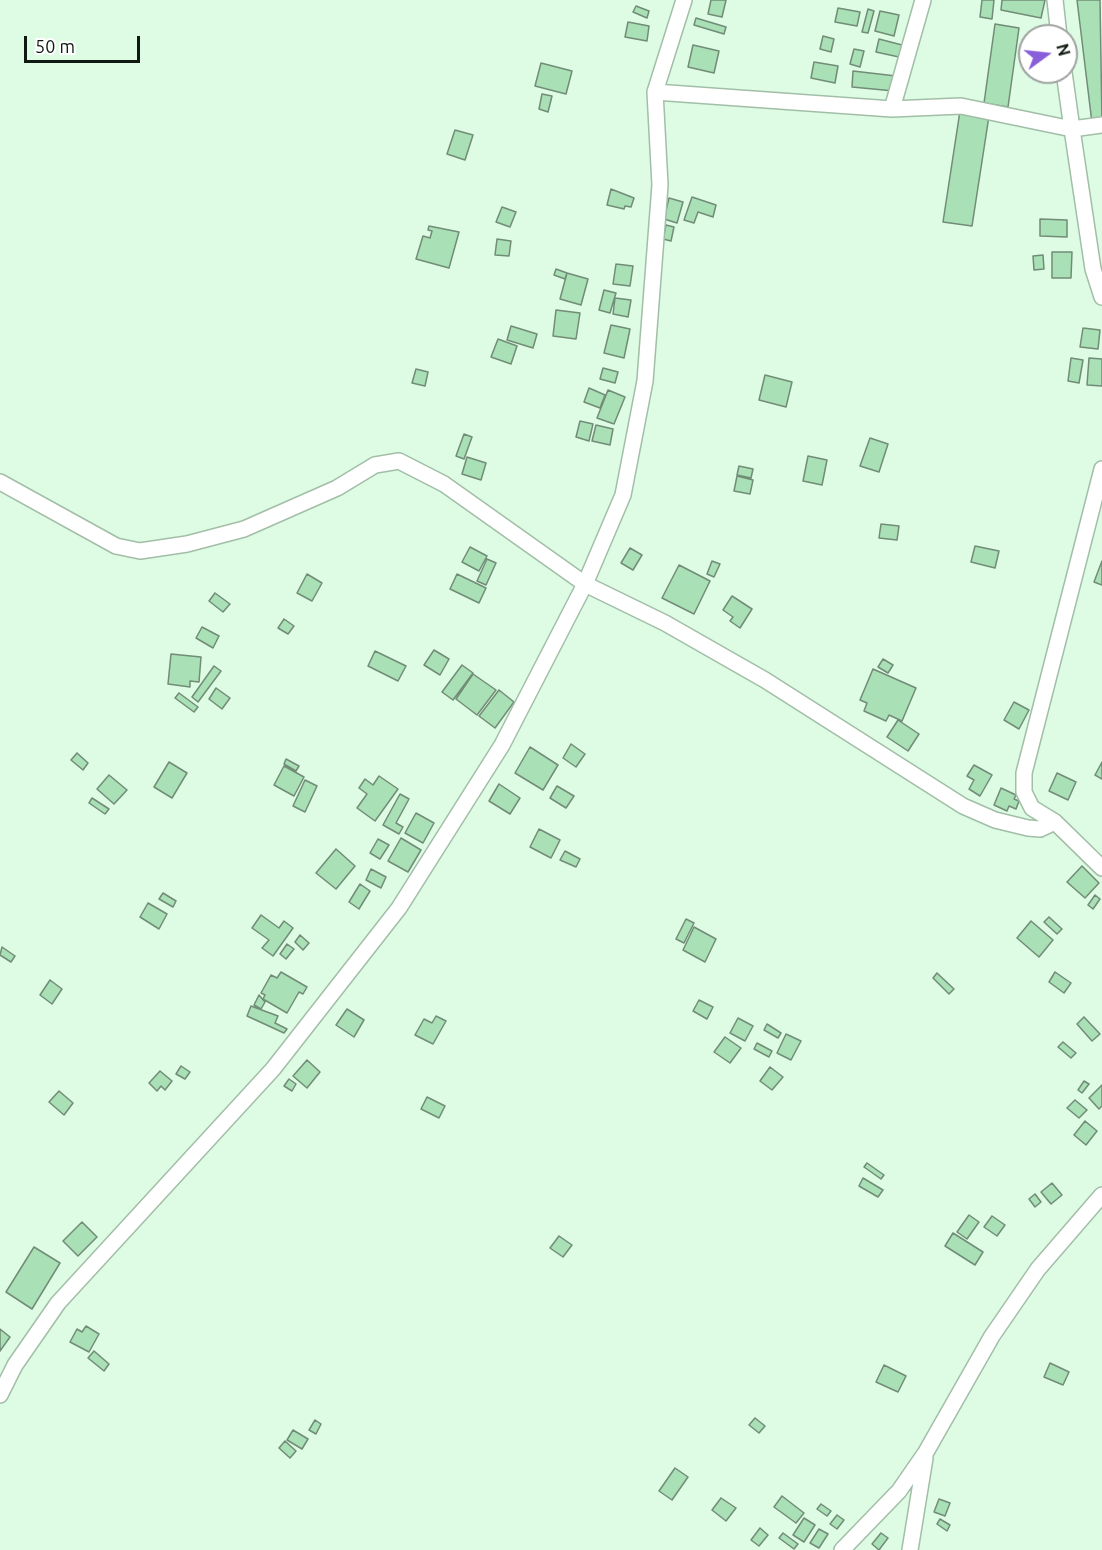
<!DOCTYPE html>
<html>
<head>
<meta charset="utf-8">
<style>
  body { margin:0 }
  #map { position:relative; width:1102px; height:1550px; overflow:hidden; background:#defbe3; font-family:Ubuntu,sans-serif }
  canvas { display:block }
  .north { position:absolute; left:1018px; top:24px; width:60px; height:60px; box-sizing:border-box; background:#fff; border:2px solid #9fa3a0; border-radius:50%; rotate:75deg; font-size:16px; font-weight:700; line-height:24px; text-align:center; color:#0f1911 }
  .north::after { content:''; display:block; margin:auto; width:21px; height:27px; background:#895fd9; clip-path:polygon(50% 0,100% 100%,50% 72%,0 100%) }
  .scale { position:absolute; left:24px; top:36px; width:116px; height:27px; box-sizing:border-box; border:3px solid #0f1911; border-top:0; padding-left:8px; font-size:18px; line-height:21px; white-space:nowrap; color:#0f1911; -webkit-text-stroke:4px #fff; paint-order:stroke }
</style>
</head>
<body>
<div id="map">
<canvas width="1102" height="1550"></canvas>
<div class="north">N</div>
<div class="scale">50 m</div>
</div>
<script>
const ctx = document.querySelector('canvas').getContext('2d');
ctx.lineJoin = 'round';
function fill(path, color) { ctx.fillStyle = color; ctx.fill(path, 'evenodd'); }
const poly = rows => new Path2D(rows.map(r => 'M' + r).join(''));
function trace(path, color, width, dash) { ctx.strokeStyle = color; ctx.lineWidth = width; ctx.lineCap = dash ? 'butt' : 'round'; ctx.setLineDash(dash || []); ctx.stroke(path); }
const building = poly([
  [711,0,726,0,722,17,708,14,711,0],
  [982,0,994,0,992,19,980,17,982,0],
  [1002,0,1045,0,1041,18,1001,10,1002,0],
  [1077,0,1100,0,1102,122,1092,123,1077,0],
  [636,6,649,11,647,18,633,12,636,6],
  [838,8,860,12,857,26,835,22,838,8],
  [868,9,874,11,868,33,862,32,868,9],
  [880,11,899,15,894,36,875,31,880,11],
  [696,18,726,27,724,34,694,25,696,18],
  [628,22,649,26,647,41,625,37,628,22],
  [995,24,1019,28,1008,107,984,103,995,24],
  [823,36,834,39,831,52,820,49,823,36],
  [879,39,902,45,899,57,876,52,879,39],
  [693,45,719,51,714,73,688,67,693,45],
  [854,49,864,51,860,67,850,64,854,49],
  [814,62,838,66,835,83,811,78,814,62],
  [541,63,572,71,566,94,535,86,541,63],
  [853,71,896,76,894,91,852,87,853,71],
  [542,94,552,96,548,112,539,109,542,94],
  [960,111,989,116,972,226,943,222,960,111],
  [455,130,473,135,465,160,447,154,455,130],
  [611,189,634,198,631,207,625,206,624,209,607,205,611,189],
  [692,197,716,205,713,217,698,212,694,223,684,220,692,197],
  [669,198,683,202,677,223,664,219,669,198],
  [502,207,516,212,510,227,496,222,502,207],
  [1040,219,1067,220,1067,237,1040,236,1040,219],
  [666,225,674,227,671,241,663,239,666,225],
  [429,226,459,232,449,268,416,259,423,236,430,238,432,231,428,230,429,226],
  [497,239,511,241,509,256,495,255,497,239],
  [1052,252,1072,252,1071,278,1052,278,1052,252],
  [1043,255,1044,269,1034,270,1033,256,1043,255],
  [616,264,633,266,630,286,613,284,616,264],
  [556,269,567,273,565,279,554,275,556,269],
  [567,273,588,279,581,305,560,299,567,273],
  [604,290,616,293,610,313,599,310,604,290],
  [615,298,631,300,628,317,613,314,615,298],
  [556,310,580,313,576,339,553,336,556,310],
  [611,325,630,329,624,358,604,353,611,325],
  [511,326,537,334,533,348,507,340,511,326],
  [1083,328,1100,330,1098,349,1080,347,1083,328],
  [498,339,517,346,511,364,491,357,498,339],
  [1071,358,1083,360,1079,383,1068,381,1071,358],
  [1089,358,1102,359,1102,386,1087,385,1089,358],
  [603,368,618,372,615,383,600,379,603,368],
  [416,369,428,372,425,386,412,383,416,369],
  [765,375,792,382,786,407,759,400,765,375],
  [589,388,605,395,600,408,584,402,589,388],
  [608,390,625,397,614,424,597,418,608,390],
  [580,421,593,424,589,441,576,437,580,421],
  [596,425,613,429,610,445,592,441,596,425],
  [464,434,472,437,464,459,456,456,464,434],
  [870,438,888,444,879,472,860,466,870,438],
  [808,456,827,460,822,485,803,481,808,456],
  [467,457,486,463,481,480,462,474,467,457],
  [739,466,753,469,751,478,737,475,739,466],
  [737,476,753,480,750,494,734,491,737,476],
  [881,524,899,526,897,540,879,538,881,524],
  [975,546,999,551,995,568,971,562,975,546],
  [470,547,487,556,479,571,462,562,470,547],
  [630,548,642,555,633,570,621,563,630,548],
  [487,559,496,563,486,585,477,581,487,559],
  [712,561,720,564,714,577,707,574,712,561],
  [1102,561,1102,585,1094,582,1102,561],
  [679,565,710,581,694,614,662,598,679,565],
  [307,574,322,583,312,601,297,593,307,574],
  [457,574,486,588,479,603,450,589,457,574],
  [215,593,230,604,223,612,209,601,215,593],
  [732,596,752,609,740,628,730,621,733,617,723,610,732,596],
  [284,619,294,626,288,634,278,628,284,619],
  [202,627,219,636,213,648,196,638,202,627],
  [434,650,449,659,440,675,424,665,434,650],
  [375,651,406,666,398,681,368,666,375,651],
  [171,654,201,657,199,682,190,681,190,687,168,684,171,654],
  [883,659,893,665,888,673,878,667,883,659],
  [462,665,473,673,453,700,442,692,462,665],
  [214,666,221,671,198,702,192,697,214,666],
  [873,669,916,688,902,721,889,715,886,721,864,711,867,703,860,700,873,669],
  [473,674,496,690,477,715,456,699,473,674],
  [216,688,230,698,222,709,209,699,216,688],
  [499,690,514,702,495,728,479,716,499,690],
  [179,693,198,707,194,712,175,698,179,693],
  [1014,702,1029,710,1019,729,1004,720,1014,702],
  [898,720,919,734,908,751,887,737,898,720],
  [571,744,585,754,576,767,563,758,571,744],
  [530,747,558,765,543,790,515,773,530,747],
  [77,753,88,763,83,770,71,760,77,753],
  [286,759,299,766,296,771,284,764,286,759],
  [169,762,187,773,172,798,154,787,169,762],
  [1102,762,1102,779,1095,775,1102,762],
  [974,765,992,775,980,796,969,789,974,780,967,776,974,765],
  [284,766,304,777,294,796,274,785,284,766],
  [1057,773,1076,782,1068,800,1049,791,1057,773],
  [109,775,127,790,114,804,97,789,109,775],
  [379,776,398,789,375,821,357,808,367,794,359,788,365,779,373,785,379,776],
  [305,780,317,786,305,812,293,806,305,780],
  [499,784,520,798,510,814,489,801,499,784],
  [557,786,574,796,566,808,550,798,557,786],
  [1001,788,1016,795,1014,799,1019,801,1016,809,1009,806,1007,811,994,805,1001,788],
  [400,794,409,799,396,823,403,827,399,834,383,825,400,794],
  [92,798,109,809,105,814,89,803,92,798],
  [416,813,434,823,423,843,405,833,416,813],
  [539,829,560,840,551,858,530,847,539,829],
  [401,838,421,850,408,872,388,861,401,838],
  [378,839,389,845,380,859,370,853,378,839],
  [336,849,355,866,336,889,316,873,336,849],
  [565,851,580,859,576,867,560,860,565,851],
  [1082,866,1099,883,1085,898,1067,882,1082,866],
  [371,869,386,877,381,888,366,880,371,869],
  [360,884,370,891,359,909,349,902,360,884],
  [163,893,176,901,173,907,159,899,163,893],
  [1095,895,1100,899,1093,909,1088,905,1095,895],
  [148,903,167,914,159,929,140,917,148,903],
  [261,915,279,928,284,921,293,928,273,956,262,948,269,940,252,928,261,915],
  [1049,917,1062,929,1057,934,1044,922,1049,917],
  [686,919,694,923,684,943,676,939,686,919],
  [1031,921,1053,940,1039,957,1017,938,1031,921],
  [694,927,716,939,705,962,683,950,694,927],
  [300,935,309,943,303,950,295,942,300,935],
  [287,944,294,949,286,959,280,954,287,944],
  [2,947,15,956,11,962,0,955,2,947],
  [281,972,307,987,303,994,299,992,287,1013,263,999,265,995,261,993,271,975,277,978,281,972],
  [1055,972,1071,983,1064,993,1049,982,1055,972],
  [937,973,954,989,949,994,933,978,937,973],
  [50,980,62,989,52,1004,40,995,50,980],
  [259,995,265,1002,261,1009,254,1005,259,995],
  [699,1000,713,1007,707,1019,693,1011,699,1000],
  [251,1006,278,1016,275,1023,287,1029,284,1033,247,1016,251,1006],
  [347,1009,364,1020,354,1037,336,1025,347,1009],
  [436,1016,446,1021,433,1044,415,1035,424,1019,432,1023,436,1016],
  [1084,1017,1100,1034,1092,1041,1077,1024,1084,1017],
  [738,1018,753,1026,745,1041,730,1033,738,1018],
  [767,1024,781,1033,778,1038,764,1030,767,1024],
  [786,1034,801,1041,791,1060,777,1053,786,1034],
  [725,1037,741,1048,730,1063,714,1052,725,1037],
  [1063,1042,1076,1053,1071,1058,1058,1047,1063,1042],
  [757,1043,772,1051,769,1057,754,1049,757,1043],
  [307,1060,320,1072,307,1088,293,1076,307,1060],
  [181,1066,190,1072,185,1079,176,1074,181,1066],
  [770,1067,783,1077,772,1090,760,1081,770,1067],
  [160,1071,172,1081,165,1090,161,1086,157,1091,149,1083,160,1071],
  [289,1079,296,1084,292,1091,284,1086,289,1079],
  [1084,1081,1089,1084,1082,1093,1078,1090,1084,1081],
  [1102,1085,1102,1106,1099,1109,1089,1098,1102,1085],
  [59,1091,73,1103,64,1115,49,1102,59,1091],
  [427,1097,445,1106,439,1118,421,1109,427,1097],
  [1075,1100,1087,1110,1079,1118,1067,1108,1075,1100],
  [1085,1121,1097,1131,1086,1145,1074,1135,1085,1121],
  [867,1163,884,1175,881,1179,864,1167,867,1163],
  [863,1178,883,1190,878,1197,859,1186,863,1178],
  [1052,1183,1062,1195,1051,1204,1041,1192,1052,1183],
  [1035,1194,1041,1202,1035,1207,1029,1199,1035,1194],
  [969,1215,979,1222,967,1239,957,1232,969,1215],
  [992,1216,1005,1225,997,1236,984,1227,992,1216],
  [82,1222,97,1237,78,1256,63,1241,82,1222],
  [953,1233,983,1252,975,1265,945,1246,953,1233],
  [559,1236,572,1245,563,1257,550,1248,559,1236],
  [34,1247,60,1263,32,1309,6,1292,34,1247],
  [86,1326,99,1334,89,1352,70,1342,77,1329,82,1332,86,1326],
  [0,1329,10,1337,0,1351,0,1329],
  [94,1351,109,1364,104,1371,88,1358,94,1351],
  [1050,1363,1069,1372,1063,1385,1044,1377,1050,1363],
  [884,1365,906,1376,898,1392,876,1382,884,1365],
  [755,1418,765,1426,759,1433,749,1425,755,1418],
  [315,1420,321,1424,316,1434,309,1430,315,1420],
  [293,1430,308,1439,302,1449,287,1440,293,1430],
  [285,1441,296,1451,290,1458,279,1448,285,1441],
  [675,1468,688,1477,672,1500,659,1491,675,1468],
  [782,1496,804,1513,796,1523,774,1507,782,1496],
  [721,1498,736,1508,726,1521,712,1510,721,1498],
  [939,1499,950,1503,945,1516,934,1512,939,1499],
  [821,1504,831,1511,827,1516,817,1509,821,1504],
  [837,1515,844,1520,837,1529,830,1524,837,1515],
  [804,1518,815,1525,804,1542,793,1535,804,1518],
  [940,1519,950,1525,947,1531,937,1524,940,1519],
  [760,1528,768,1535,759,1546,751,1540,760,1528],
  [819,1529,828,1534,819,1548,810,1543,819,1529],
  [783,1533,798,1544,794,1549,779,1538,783,1533],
  [881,1533,888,1538,879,1550,872,1544,881,1533]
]);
fill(building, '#a9e0b5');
trace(building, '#718c77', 1.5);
const minor = poly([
  [1055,0,1059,36],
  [1064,72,1072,129,1102,125],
  [655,92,892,109,961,106,1072,129,1093,269,1102,297],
  [892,109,923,0],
  [1102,469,1024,773,1024,792,1032,808,1055,822,1102,868],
  [0,482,116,546,140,551,187,544,244,529,337,488,375,465,399,461,444,484,585,584,665,623,765,680,963,806,995,820,1028,828,1040,829,1055,822],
  [0,1395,15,1365,58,1303,273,1069,399,908,502,745,585,584,623,495,645,381,660,185,655,92,684,0],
  [842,1550,899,1491,926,1452,992,1336,1038,1269,1102,1195],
  [910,1550,925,1458]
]);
trace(minor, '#a2bea7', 18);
trace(minor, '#fff', 15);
</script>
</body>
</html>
